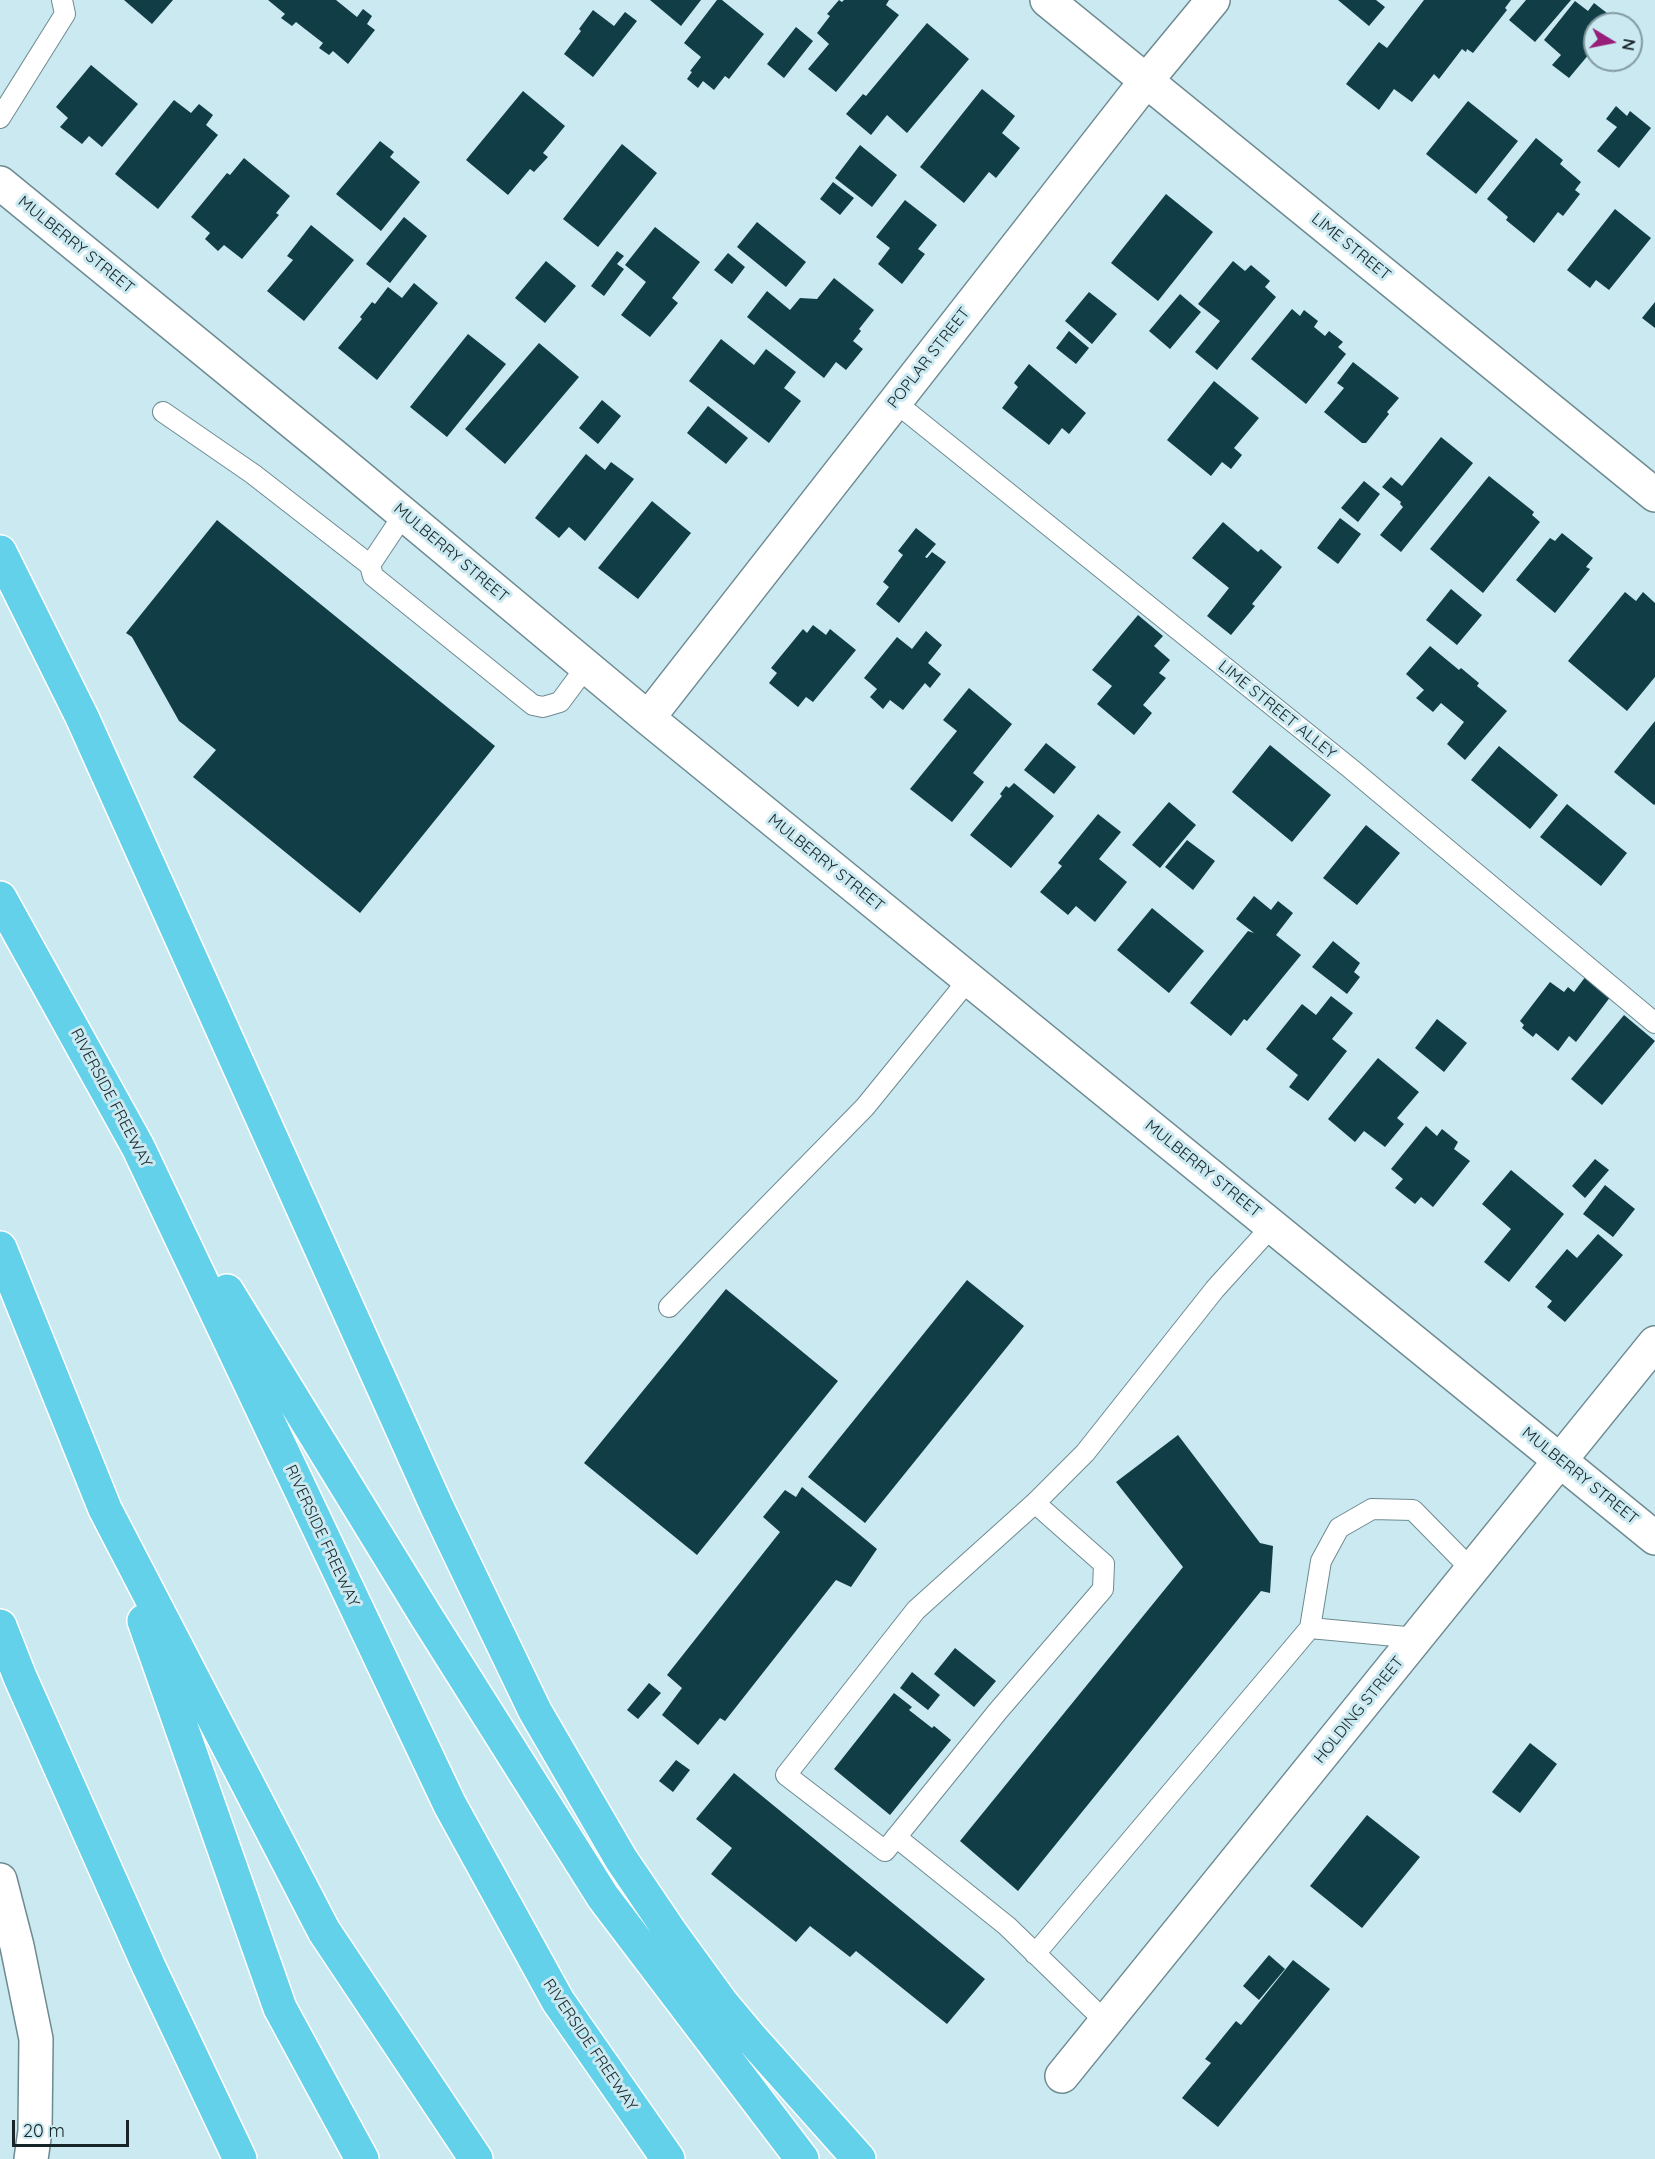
<!DOCTYPE html>
<html>
<head>
<meta charset="utf-8">
<style>
  body { margin:0 }
  #map { position:relative; width:1655px; height:2159px; overflow:hidden; background:#cae9f1; font-family:Quicksand,sans-serif }
  canvas { display:block }
  .north { position:absolute; left:1583px; top:12px; width:60px; height:60px; box-sizing:border-box; background:#cae9f1; border:2px solid #839aa0; border-radius:50%; rotate:100deg; font-size:16px; font-weight:700; line-height:24px; text-align:center; color:#182427 }
  .north::after { content:''; display:block; margin:auto; width:21px; height:27px; background:#971f7a; clip-path:polygon(50% 0,100% 100%,50% 72%,0 100%) }
  .scale { position:absolute; left:12px; top:2120px; width:117px; height:27px; box-sizing:border-box; border:3px solid #182427; border-top:0; padding-left:8px; font-size:18px; line-height:21px; white-space:nowrap; color:#182427; -webkit-text-stroke:4px #cae9f1; paint-order:stroke }
</style>
</head>
<body>
<div id="map">
<canvas width="1655" height="2159"></canvas>
<div class="north">N</div>
<div class="scale">20 m</div>
</div>
<script>
const g = document.querySelector('canvas').getContext('2d');
g.lineJoin = 'round';
function paint(path, color) { g.fillStyle = color; g.fill(path, 'evenodd'); }
const poly = rows => new Path2D(rows.map(r => 'M' + r).join(''));
function strokePath(path, color, width, dash) { g.strokeStyle = color; g.lineWidth = width; g.lineCap = dash ? 'butt' : 'round'; g.setLineDash(dash || []); g.stroke(path); }
function drawText(font, color, halo, rows, align = 'center') {
  g.font = font + ' Quicksand,sans-serif'; g.lineWidth = 6; g.setLineDash([]); g.textBaseline = 'middle'; g.strokeStyle = halo; g.fillStyle = color; for (const [text, x, y, turn = 0] of rows) {
    g.save(); g.translate(x, y); g.rotate((+turn || 0) * Math.PI / 180); g.textAlign = isNaN(turn) ? turn : align; if (halo) g.strokeText(text, 0, 0); g.fillText(text, 0, 0); g.restore();
  }
}
const building = poly([
  [124,0,173,0,152,24],
  [268,0,336,0,357,17,363,9,372,16,367,24,375,30,348,64,333,51,329,55,319,48,323,43,296,22,292,26,281,18,285,14],
  [650,0,701,0,681,26],
  [717,0,722,0,764,34,729,79,725,76,714,90,703,81,698,88,687,79,692,72,690,71,701,57,684,43],
  [839,0,842,2,844,0,889,0,886,5,899,15,836,92,808,69,829,44,817,33,830,16,827,14],
  [1338,0,1376,0,1385,7,1369,26],
  [1424,0,1511,0,1505,8,1507,10,1473,53,1467,49,1466,52,1462,49,1439,79,1434,74,1412,102,1394,89,1379,110,1346,84,1379,42,1387,48],
  [1526,0,1571,0,1535,42,1509,20],
  [1575,1,1588,11,1594,3,1607,13,1600,21,1603,24,1595,24,1595,38,1592,42,1595,47,1569,78,1552,65,1561,55,1544,40],
  [593,10,614,26,625,12,637,21,593,77,564,54,581,31,579,29],
  [927,23,969,59,907,133,887,115,871,135,846,114,863,94,866,96],
  [796,27,813,41,784,78,767,64],
  [91,65,138,104,102,147,89,136,82,144,60,127,68,118,56,107],
  [982,89,1015,116,1002,133,1020,148,996,178,989,172,964,203,920,167],
  [523,91,565,126,543,153,548,157,534,172,530,169,508,195,466,160],
  [174,100,191,113,199,104,213,115,206,125,218,135,158,209,115,174],
  [1468,101,1518,141,1476,194,1426,154],
  [1616,106,1627,116,1630,111,1651,128,1619,168,1597,151,1617,127,1606,119],
  [1536,138,1563,160,1560,164,1581,182,1575,190,1580,194,1563,216,1558,212,1534,243,1506,220,1508,217,1487,199],
  [380,141,394,152,390,157,420,182,381,231,336,194],
  [622,144,657,173,598,247,563,219],
  [860,145,897,175,872,207,835,178],
  [244,158,290,196,276,213,279,215,242,259,224,245,218,251,205,239,210,233,191,217,227,173,230,175],
  [833,182,854,198,840,215,820,199],
  [1166,194,1213,232,1158,301,1111,263],
  [905,200,937,225,918,249,925,254,902,284,878,264,890,248,876,237],
  [1615,209,1651,238,1609,290,1596,280,1590,288,1567,270],
  [404,217,427,236,390,283,366,264],
  [757,222,806,262,786,287,737,247],
  [311,225,354,260,304,321,267,291,293,260,287,256],
  [655,227,700,262,672,298,678,303,650,337,621,315,646,282,625,265],
  [617,251,624,256,617,264,624,269,604,296,591,286],
  [728,253,745,267,732,284,714,270],
  [546,261,576,286,545,323,515,298],
  [1233,261,1245,271,1251,265,1270,281,1265,287,1276,297,1217,370,1195,352,1220,321,1198,304],
  [834,278,874,310,859,329,861,331,853,341,863,349,846,370,836,362,824,378,747,317,767,291,790,310,800,298,817,299],
  [414,283,438,303,377,380,338,348,362,319,360,317,372,302,375,304,388,287,402,298],
  [1089,292,1117,314,1092,344,1065,321],
  [1180,294,1201,312,1170,349,1149,331],
  [1655,302,1655,328,1642,318],
  [1292,309,1300,316,1304,310,1318,321,1314,327,1325,336,1329,331,1343,342,1338,347,1346,354,1306,404,1251,359],
  [1069,331,1089,348,1076,364,1056,348],
  [468,334,506,364,447,437,410,407],
  [721,339,754,365,766,349,796,372,784,388,801,401,769,443,689,381],
  [539,343,579,377,505,464,465,429],
  [1353,362,1399,398,1387,412,1389,414,1366,443,1362,443,1324,412,1344,388,1337,383],
  [1029,364,1086,413,1069,434,1062,428,1049,445,1002,408,1018,387,1014,383],
  [1214,381,1259,418,1234,448,1242,455,1231,469,1222,462,1211,476,1167,440],
  [602,400,621,416,598,444,579,428],
  [708,406,748,438,726,464,687,433],
  [1441,437,1473,463,1401,552,1380,535,1403,507,1400,504,1401,502,1382,487,1391,477,1402,486],
  [586,454,605,470,611,462,634,479,585,541,569,527,559,538,535,518],
  [1489,476,1534,512,1532,515,1540,522,1483,593,1430,549],
  [1364,481,1380,494,1358,522,1341,508],
  [652,501,691,533,638,599,598,568],
  [1340,518,1361,534,1338,564,1317,548],
  [217,520,495,746,360,913,193,777,216,750,179,721,132,637,126,633],
  [1223,522,1258,552,1261,549,1282,567,1252,604,1255,606,1231,635,1207,616,1229,588,1192,558],
  [916,528,936,544,925,557,927,558,932,552,946,562,899,623,876,604,889,587,883,582,903,555,898,551],
  [1562,533,1593,558,1586,567,1590,569,1555,613,1516,580,1550,538,1555,541],
  [1451,589,1482,615,1457,645,1426,620],
  [1625,592,1636,601,1643,592,1655,603,1655,677,1627,711,1568,661],
  [1138,615,1163,636,1154,646,1170,660,1159,673,1166,678,1143,705,1152,713,1134,735,1097,704,1112,686,1092,670],
  [813,625,826,635,830,629,856,650,813,702,806,697,798,707,769,683,777,673,771,668,803,629,807,633],
  [926,631,942,645,928,663,941,674,930,688,925,683,903,710,890,700,883,709,870,697,877,689,864,678,897,637,912,649],
  [1430,646,1459,670,1461,668,1479,683,1477,686,1507,711,1465,760,1447,744,1464,722,1441,703,1433,712,1416,698,1424,690,1406,674],
  [969,688,1012,724,973,773,984,782,952,822,910,789,957,731,943,720],
  [1655,721,1655,804,1654,805,1614,772],
  [1046,743,1076,767,1054,794,1024,770],
  [1270,745,1331,795,1292,842,1232,792],
  [1499,746,1558,795,1530,829,1471,780],
  [1014,783,1054,816,1011,868,970,835,1002,796,1000,794,1006,786,1009,788],
  [1169,802,1196,825,1160,868,1132,845],
  [1567,804,1627,853,1601,886,1540,837],
  [1098,814,1121,832,1099,859,1127,882,1095,922,1076,906,1068,915,1040,892,1062,866,1058,863],
  [1366,825,1400,853,1357,905,1323,878],
  [1187,840,1215,861,1193,890,1165,867],
  [1254,896,1271,910,1278,901,1293,913,1276,935,1301,955,1247,1021,1244,1019,1231,1036,1190,1003,1248,931,1254,933,1236,919],
  [1152,908,1204,951,1169,993,1117,950],
  [1333,941,1360,963,1354,972,1360,977,1347,994,1312,967],
  [1586,976,1611,996,1576,1042,1569,1036,1558,1051,1536,1033,1533,1037,1522,1028,1524,1025,1520,1021,1550,982,1564,992,1568,987,1574,992],
  [1331,996,1353,1013,1332,1039,1347,1051,1308,1101,1289,1087,1298,1075,1266,1049,1302,1004,1316,1015],
  [1624,1015,1655,1041,1602,1105,1571,1079],
  [1437,1019,1467,1043,1444,1072,1415,1048],
  [1378,1058,1419,1092,1397,1118,1404,1124,1385,1147,1364,1131,1355,1142,1328,1119],
  [1426,1126,1437,1136,1442,1129,1458,1142,1454,1149,1470,1161,1433,1207,1421,1197,1415,1204,1395,1188,1403,1179,1391,1169],
  [1595,1159,1609,1170,1585,1198,1572,1186],
  [1511,1170,1564,1214,1509,1282,1484,1262,1511,1229,1482,1204],
  [1605,1185,1635,1209,1613,1237,1583,1214],
  [1598,1234,1623,1255,1565,1322,1547,1307,1552,1301,1535,1287,1567,1249,1577,1258],
  [967,1280,1024,1326,865,1523,808,1477],
  [726,1289,838,1381,697,1555,584,1463],
  [1178,1435,1260,1543,1273,1546,1270,1593,1261,1591,1018,1891,960,1841,1183,1567,1116,1482],
  [802,1487,877,1549,851,1587,836,1580,725,1721,720,1718,698,1745,662,1715,682,1688,667,1675,780,1532,763,1517,785,1490,796,1497],
  [955,1648,996,1681,974,1707,934,1674],
  [912,1672,940,1695,928,1710,900,1688],
  [649,1683,661,1693,638,1719,627,1710],
  [894,1693,912,1707,909,1710,932,1728,934,1726,951,1740,890,1815,834,1769],
  [1530,1743,1557,1764,1520,1813,1492,1792],
  [676,1760,690,1770,673,1792,659,1781],
  [734,1773,985,1979,947,2024,856,1951,850,1957,810,1926,796,1942,711,1874,732,1848,696,1819],
  [1367,1815,1420,1857,1362,1928,1310,1886],
  [1269,1955,1285,1969,1259,2000,1243,1986],
  [1293,1960,1330,1989,1218,2127,1182,2098,1211,2063,1205,2059,1236,2021,1241,2025]
]);
const service = poly([
  [0,118,65,14,62,0],
  [895,402,1350,768,1655,1023],
  [163,412,253,474,370,565],
  [404,514,370,565,373,576,533,705,543,707,560,702,586,667],
  [669,1307,865,1107,969,979],
  [1035,1503,1104,1564,1103,1589,998,1711,885,1851,786,1775,916,1610,1035,1503,1085,1453,1215,1289,1272,1226],
  [1310,1628,1321,1561,1339,1528,1372,1509,1413,1510,1472,1570],
  [896,1837,1007,1926,1106,2022],
  [1035,1954,1310,1628,1417,1638]
]);
const minor = poly([
  [1047,0,1655,495],
  [0,183,334,456,648,718,1655,1538],
  [648,718,1146,81,1213,0],
  [1062,2076,1655,1343]
]);
const tertiary = poly([
  [0,1880,17,1946,36,2039,35,2131,31,2159]
]);
const motorway = poly([
  [0,552,82,717,437,1507,535,1711,621,1859,671,1933,721,2002,752,2039,859,2159],
  [0,898,138,1147,450,1805,558,2001,668,2159],
  [0,1248,105,1509,324,1931,476,2159],
  [227,1291,426,1616,603,1897,802,2159],
  [144,1621,280,2008,362,2159],
  [0,1626,20,1677,149,1967,240,2159]
]);
const streetNames = [
  ["MULBERRY STREET",76,245,39],
  ["LIME STREET",1351,247,39],
  ["POPLAR STREET",929,358,-52],
  ["MULBERRY STREET",451,553,40],
  ["LIME STREET ALLEY",1277,710,39],
  ["MULBERRY STREET",826,863,39],
  ["RIVERSIDE FREEWAY",111,1098,62],
  ["MULBERRY STREET",1203,1169,39],
  ["MULBERRY STREET",1580,1476,39],
  ["RIVERSIDE FREEWAY",322,1536,65],
  ["HOLDING STREET",1359,1710,-51],
  ["RIVERSIDE FREEWAY",590,2045,56]
];
paint(building, '#113d46');
strokePath(service, '#6e8a91', 22);
strokePath(minor, '#6e8a91', 36);
strokePath(tertiary, '#6e8a91', 36);
strokePath(motorway, '#fff', 36);
strokePath(service, '#fff', 20);
strokePath(minor, '#fff', 33);
strokePath(tertiary, '#fff', 33);
strokePath(motorway, '#63d1e9', 33);
drawText('16px', '#182427', '#cae9f1', streetNames);
</script>
</body>
</html>
